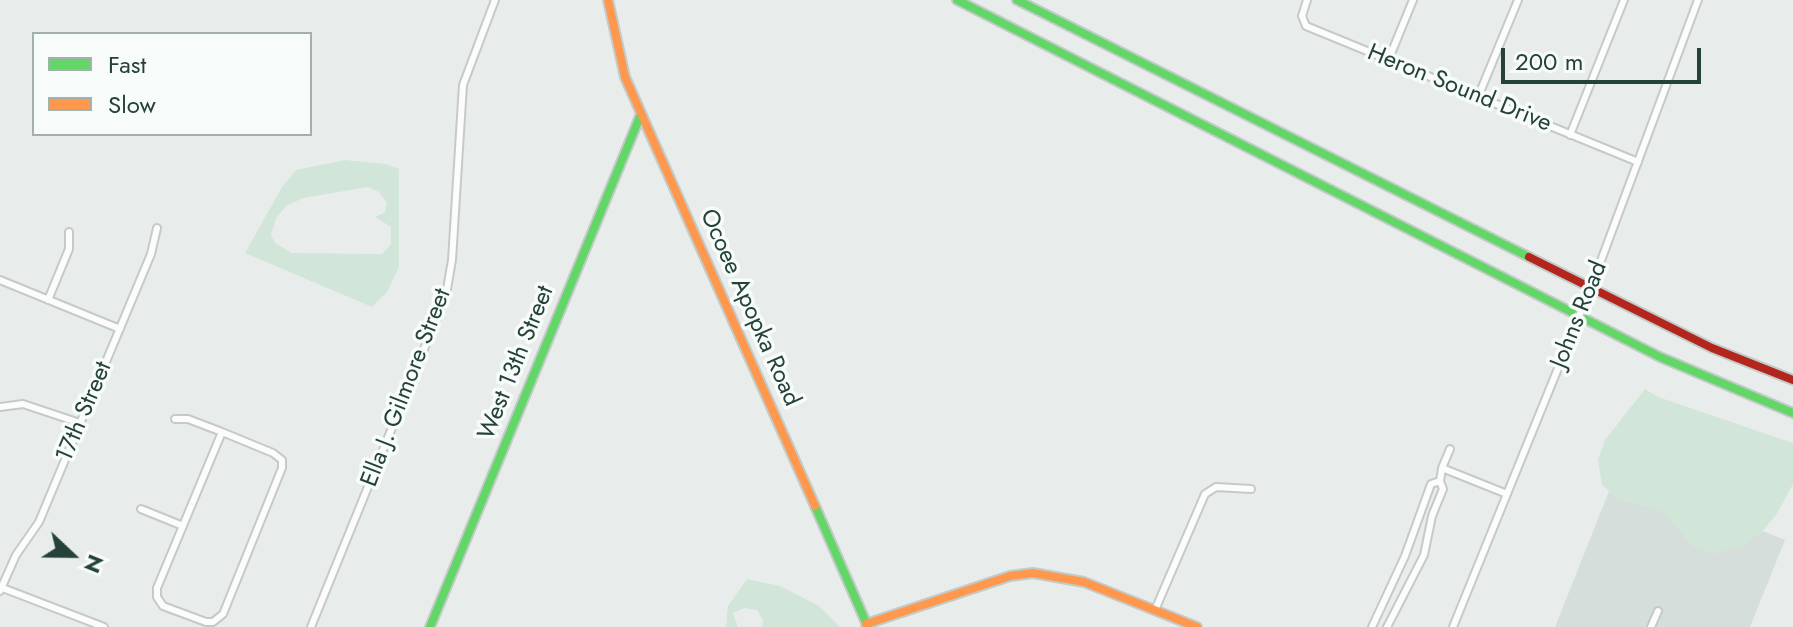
<!DOCTYPE html>
<html>
<head>
<meta charset="utf-8">
<style>
  body { margin:0 }
  #map { position:relative; width:1793px; height:627px; overflow:hidden; background:#e8edeb; font-family:Jost,sans-serif }
  canvas { display:block }
  .legend { position:absolute; left:32px; top:32px; width:280px; height:104px; box-sizing:border-box; background:#f7fbf9; border:2px solid #a3b1ad; margin:0; padding:10px 14px; list-style:none; font-size:24px; color:#24423a }
  .legend li { display:flex; align-items:center; gap:16px; height:40px }
  .legend b { width:40px; border:2px solid #a3b1ad }
  .north { position:absolute; left:32px; top:515px; width:80px; height:80px; -webkit-text-stroke:6px #f7fbf9; paint-order:stroke; rotate:112deg; font-size:22px; font-weight:700; line-height:32px; text-align:center; color:#24423a }
  .north::after { content:''; display:block; margin:auto; width:28px; height:36px; background:#24423a; clip-path:polygon(50% 0,100% 100%,50% 72%,0 100%) }
  .scale { position:absolute; left:1501px; top:48px; width:200px; height:36px; box-sizing:border-box; border:4px solid #24423a; border-top:0; padding-left:10px; font-size:24px; line-height:28px; white-space:nowrap; color:#24423a; -webkit-text-stroke:6px #f7fbf9; paint-order:stroke }
</style>
</head>
<body>
<div id="map">
<canvas width="1793" height="627"></canvas>
<ul class="legend">
<li><b style="height:10px;background:#63d668"></b>Fast</li>
<li><b style="height:10px;background:#ff974d"></b>Slow</li>
</ul>
<div class="north">N</div>
<div class="scale">200 m</div>
</div>
<script>
const g = document.querySelector('canvas').getContext('2d');
g.lineJoin = 'round';
function paint(path, color) { g.fillStyle = color; g.fill(path, 'evenodd'); }
const poly = rows => new Path2D(rows.map(r => 'M' + r).join(''));
function strokePath(path, color, width, dash) { g.strokeStyle = color; g.lineWidth = width; g.lineCap = dash ? 'butt' : 'round'; g.setLineDash(dash || []); g.stroke(path); }
function drawText(font, color, halo, rows, align = 'center') {
  g.font = font + ' Jost,sans-serif'; g.lineWidth = 7; g.setLineDash([]); g.textBaseline = 'middle'; g.strokeStyle = halo; g.fillStyle = color; for (const [text, x, y, turn = 0] of rows) {
    g.save(); g.translate(x, y); g.rotate((+turn || 0) * Math.PI / 180); g.textAlign = isNaN(turn) ? turn : align; if (halo) g.strokeText(text, 0, 0); g.fillText(text, 0, 0); g.restore();
  }
}
const built = poly([
  [1617,471,1785,540,1750,627,1555,627]
]);
const green = poly([
  [345,160,386,164,399,169,399,267,387,292,372,307,245,253,282,187,296,170],
  [368,187,379,192,387,203,385,212,375,217,391,227,391,244,382,254,292,253,275,243,271,235,276,218,286,206,303,198],
  [1645,389,1658,397,1793,443,1793,484,1776,515,1761,533,1740,547,1712,554,1693,546,1663,512,1618,499,1602,485,1598,460,1605,440],
  [747,579,780,586,819,606,840,627,762,627,763,620,757,610,744,608,733,613,738,627,726,627,728,606]
]);
const street = poly([
  [1307,0,1302,16,1306,26,1638,162],
  [1388,61,1413,0],
  [1478,97,1518,0],
  [1570,135,1624,0],
  [1596,274,1698,0],
  [0,280,120,329],
  [48,300,69,249,69,232],
  [0,407,23,404,80,423],
  [175,419,188,419,222,432],
  [222,432,273,453,282,460,282,468,223,614,213,622,206,622,163,606,157,597,157,588,222,432],
  [1442,468,1507,494],
  [141,509,183,526],
  [0,587,104,627],
  [0,591,16,555,39,522,151,254,157,228],
  [1155,610,1205,494,1216,487,1251,489],
  [311,627,446,295,452,260,463,85,495,0],
  [1372,627,1405,556,1431,484,1440,481],
  [1387,627,1424,555,1432,516,1443,489,1440,481,1442,468,1450,449],
  [1453,627,1574,329],
  [1651,627,1658,611]
]);
const fast = poly([
  [957,0,1660,357,1793,413],
  [1017,0,1529,257],
  [815,506,868,627],
  [430,627,641,114]
]);
const slow = poly([
  [608,0,625,77,815,506],
  [866,624,1010,576,1033,573,1084,582,1197,627]
]);
const jam = poly([
  [1529,257,1712,348,1793,380]
]);
const streetBridge = poly([
  [1574,329,1596,274]
]);
const streetNames = [
  ["Heron Sound Drive",1459,89,22],
  ["Ocoee Apopka Road",749,308,66],
  ["Johns Road",1580,315,-68],
  ["West 13th Street",517,363,-68],
  ["Ella J. Gilmore Street",407,388,-69],
  ["17th Street",85,412,-67]
];
paint(built, '#d6dedb');
paint(green, '#d1e6d8');
strokePath(street, '#c5cac8', 10);
strokePath(fast, '#c3cbc8', 12);
strokePath(slow, '#c3cbc8', 12);
strokePath(jam, '#c3cbc8', 12);
strokePath(street, '#fcfcfc', 6);
strokePath(fast, '#63d668', 8);
strokePath(slow, '#ff974d', 8);
strokePath(jam, '#b3261e', 8);
strokePath(streetBridge, '#c5cac8', 10, []);
strokePath(streetBridge, '#fcfcfc', 6);
drawText('24px', '#24423a', '#f7fbf9', streetNames);
</script>
</body>
</html>
